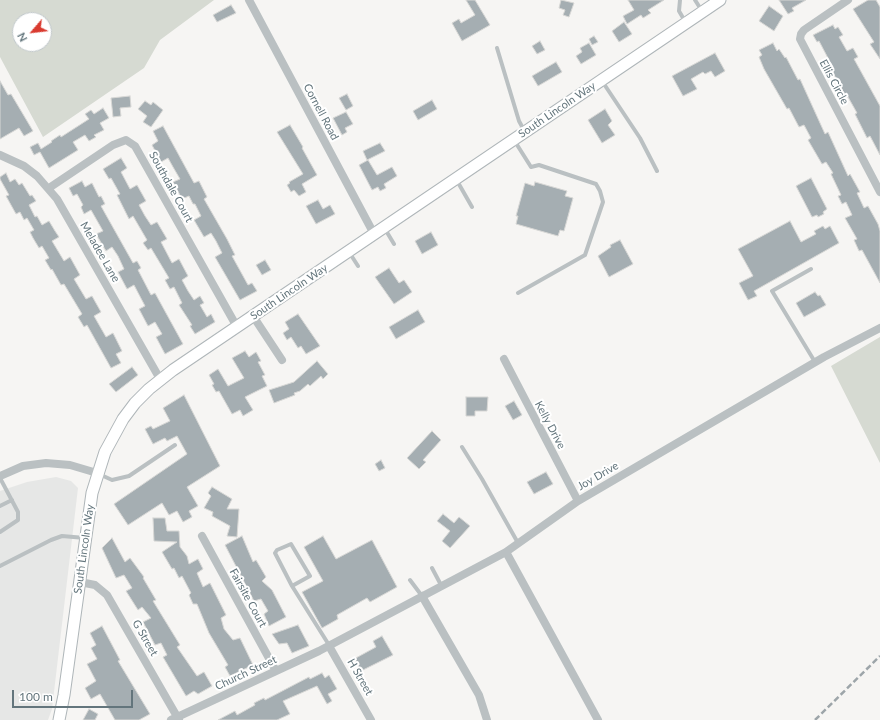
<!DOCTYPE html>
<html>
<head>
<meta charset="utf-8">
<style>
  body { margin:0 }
  #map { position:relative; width:880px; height:720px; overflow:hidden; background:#f6f5f3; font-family:Lato,sans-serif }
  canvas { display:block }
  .north { position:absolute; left:12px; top:12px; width:40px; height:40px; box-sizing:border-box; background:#fff; border:1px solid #c1c8cb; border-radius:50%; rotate:242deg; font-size:11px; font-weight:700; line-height:16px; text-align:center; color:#63757c }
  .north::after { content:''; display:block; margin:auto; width:14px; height:18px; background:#d93b30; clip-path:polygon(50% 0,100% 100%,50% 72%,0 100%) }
  .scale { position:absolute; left:12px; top:690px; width:121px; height:18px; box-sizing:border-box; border:2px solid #63757c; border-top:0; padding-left:5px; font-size:12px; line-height:14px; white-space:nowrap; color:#63757c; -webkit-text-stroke:3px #fff; paint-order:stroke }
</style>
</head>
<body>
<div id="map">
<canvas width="880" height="720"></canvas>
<div class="north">N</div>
<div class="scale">100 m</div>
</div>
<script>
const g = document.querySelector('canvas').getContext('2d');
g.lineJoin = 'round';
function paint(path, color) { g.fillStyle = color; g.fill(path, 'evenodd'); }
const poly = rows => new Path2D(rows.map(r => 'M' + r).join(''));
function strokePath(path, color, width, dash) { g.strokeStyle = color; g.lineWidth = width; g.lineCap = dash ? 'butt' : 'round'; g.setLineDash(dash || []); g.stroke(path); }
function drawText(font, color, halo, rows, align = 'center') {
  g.font = font + ' Lato,sans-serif'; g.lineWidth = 4; g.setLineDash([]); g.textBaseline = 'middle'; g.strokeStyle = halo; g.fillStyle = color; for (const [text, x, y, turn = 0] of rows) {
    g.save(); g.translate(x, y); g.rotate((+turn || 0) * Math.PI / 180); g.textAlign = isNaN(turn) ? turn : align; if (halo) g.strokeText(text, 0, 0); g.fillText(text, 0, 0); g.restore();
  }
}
const built = poly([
  [56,477,71,481,78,488,52,709,48,720,0,720,0,491,27,482]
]);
const green = poly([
  [0,0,214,0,160,40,144,68,43,137,0,57],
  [20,20,44,20,44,44,20,44],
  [880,337,880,463,831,366]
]);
const building = poly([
  [466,0,475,0,490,25,462,41,452,23,459,19,461,23,475,15,466,0],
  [561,0,574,3,569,17,563,15,565,10,559,8,561,0],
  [628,0,664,0,648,10,651,13,643,18,641,15,627,24,623,16,634,10,628,0],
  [779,0,806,0,792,8,794,11,788,14,779,0],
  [868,0,876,0,880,7,880,59,870,44,874,42,853,9,868,0],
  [231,5,236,13,217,22,213,15,231,5],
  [769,6,783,16,774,31,759,21,769,6],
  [624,22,632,34,619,42,612,31,624,22],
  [833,25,835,29,838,27,843,35,839,37,847,51,853,48,858,57,854,59,880,106,880,155,870,136,867,138,855,114,857,113,848,97,846,98,827,61,829,60,819,41,817,42,813,35,833,25],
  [594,36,598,42,592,45,589,39,594,36],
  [540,41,545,50,537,54,532,46,540,41],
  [589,43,596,55,581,64,576,56,582,52,580,48,589,43],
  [773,43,777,51,779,49,785,58,786,57,798,80,800,79,825,134,828,132,848,176,850,174,860,192,857,193,864,208,868,206,878,224,880,231,880,283,862,250,859,251,854,240,857,239,845,218,852,215,846,202,842,204,838,196,841,195,831,174,833,173,826,162,822,164,808,140,811,138,804,125,799,127,789,108,787,109,764,69,759,57,762,55,759,50,773,43],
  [715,53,725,71,715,77,711,71,705,74,703,72,691,79,697,89,683,96,672,76,715,53],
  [556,62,562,72,538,86,532,76,556,62],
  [0,81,8,95,11,94,33,131,24,136,19,128,0,139,0,81],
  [347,94,353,106,346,110,339,98,347,94],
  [130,96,131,107,120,108,121,116,113,117,111,98,130,96],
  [432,100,437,109,418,120,413,111,432,100],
  [145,101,151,105,153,102,163,110,151,127,143,122,147,116,138,109,145,101],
  [103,108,109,118,100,123,104,130,94,135,96,137,89,141,85,135,73,142,78,150,49,168,40,152,34,155,30,147,38,143,41,149,52,142,51,141,60,135,61,137,89,119,85,114,91,110,94,114,103,108],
  [605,109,612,121,608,125,615,135,602,143,588,120,605,109],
  [346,112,353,124,345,128,347,132,342,135,333,118,346,112],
  [290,125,303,147,302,148,317,175,302,184,306,192,299,196,294,190,291,192,287,185,290,183,289,182,303,174,277,132,290,125],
  [163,126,194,183,199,181,207,197,204,199,227,239,235,255,232,256,248,285,252,283,257,291,240,300,215,257,222,253,216,241,211,233,204,237,194,220,201,216,195,204,193,204,189,196,182,199,173,182,180,179,173,167,168,158,161,162,152,145,158,141,153,131,163,126],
  [380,143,385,151,367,160,363,151,380,143],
  [121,158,127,168,121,172,130,189,137,185,146,201,139,205,145,216,151,225,157,222,167,239,161,242,172,263,179,259,188,276,182,280,188,291,194,300,200,296,204,303,200,305,207,317,211,314,215,322,195,334,190,326,192,325,179,305,182,303,174,287,170,289,165,280,169,278,151,248,148,250,143,243,147,240,133,216,129,219,117,195,120,194,111,178,109,179,103,169,121,158],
  [368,160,377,175,392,167,397,176,384,184,386,188,380,191,378,187,372,190,359,165,368,160],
  [6,173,10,182,15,179,19,185,22,183,30,196,32,195,36,201,29,205,35,217,37,216,42,225,49,221,55,231,59,237,52,241,64,261,70,257,80,275,74,279,86,299,92,296,101,312,94,316,106,337,113,333,122,351,116,354,121,363,111,368,87,325,84,327,78,317,82,314,64,284,61,285,52,269,51,270,45,260,49,258,42,246,39,248,33,238,30,232,34,230,27,218,24,220,20,212,16,214,6,196,9,195,0,179,0,177,6,173],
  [811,178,827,209,823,212,824,214,818,217,817,215,812,217,796,186,811,178],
  [82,181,85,187,92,183,99,197,101,196,105,204,101,206,106,215,133,263,137,261,141,268,138,270,151,295,155,293,183,344,165,354,156,337,162,334,155,322,148,326,139,309,145,306,134,285,127,289,118,272,124,269,118,256,112,247,106,251,96,234,103,231,91,210,84,214,81,207,83,205,77,194,73,196,69,188,82,181],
  [535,182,567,191,565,196,573,198,564,231,560,230,558,236,516,224,518,216,516,216,525,183,534,186,535,182],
  [318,200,323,209,330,205,335,214,316,224,306,206,318,200],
  [790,221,801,242,816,234,814,231,823,226,825,229,830,226,839,243,754,291,757,296,748,300,739,283,753,276,738,249,790,221],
  [431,232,438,245,422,254,415,241,431,232],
  [620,240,633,264,609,277,598,256,611,247,610,245,620,240],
  [265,260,271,270,262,275,256,265,265,260],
  [389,268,399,283,404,280,412,292,394,304,375,277,389,268],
  [815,292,818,296,820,295,826,305,804,317,796,303,815,292],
  [418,310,425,322,396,339,389,327,418,310],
  [298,314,320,346,306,354,301,346,298,348,291,337,287,340,283,333,289,329,285,322,298,314],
  [245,351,249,357,256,352,261,361,258,362,265,375,262,376,267,386,245,397,253,410,243,416,240,410,232,414,219,391,216,392,212,385,214,384,209,375,218,369,228,386,244,378,232,358,245,351],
  [317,361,328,374,323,379,321,376,310,386,308,384,300,391,294,393,295,395,274,403,269,390,294,382,317,361],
  [132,367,138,375,116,392,109,384,132,367],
  [184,395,220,466,187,487,198,506,189,511,192,517,183,522,177,511,169,515,162,503,128,525,114,504,187,454,177,436,167,441,165,438,153,444,145,429,151,426,153,429,170,421,163,408,184,395],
  [466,397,488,397,487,411,475,411,475,416,466,416,466,397],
  [514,401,522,415,513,420,505,406,514,401],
  [432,431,441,440,423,460,426,462,419,469,407,458,432,431],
  [381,460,385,468,379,471,375,464,381,460],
  [546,472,553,484,534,494,527,482,546,472],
  [212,487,232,499,227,509,239,509,237,537,227,536,230,526,212,516,213,512,204,508,211,496,208,493,212,487],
  [443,514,454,523,459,517,470,526,450,548,442,541,450,531,437,521,443,514],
  [153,518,165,518,167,531,179,531,180,547,187,556,189,564,198,559,203,569,197,573,203,587,210,583,226,615,221,618,224,629,233,640,240,638,253,665,230,676,225,667,228,665,209,633,197,604,193,604,189,595,191,593,182,576,179,578,174,568,172,569,162,552,177,542,154,541,153,518],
  [242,536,253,562,256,560,266,577,262,581,272,590,286,617,269,626,264,614,268,611,261,599,254,601,225,545,242,536],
  [323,536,336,559,372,540,397,587,370,602,367,598,337,615,338,619,322,628,302,592,323,581,304,547,323,536],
  [112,538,125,562,130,558,144,577,143,578,156,600,153,601,180,645,177,647,197,676,204,672,212,686,198,694,194,691,186,696,163,657,167,655,161,643,155,645,143,622,151,618,142,607,138,610,126,591,132,588,124,575,116,578,102,548,112,538],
  [298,625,309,646,292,653,287,643,279,644,272,634,298,625],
  [102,626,120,660,118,661,150,714,139,720,115,720,100,694,91,699,85,688,96,681,87,664,97,659,91,648,96,645,90,633,102,626],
  [382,636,393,655,361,671,354,659,376,647,373,641,382,636],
  [322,673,325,678,329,675,337,689,328,694,332,701,327,704,317,686,283,701,290,714,277,720,218,720,235,711,237,715,255,705,254,703,264,698,265,700,309,677,310,679,322,673],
  [89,709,98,714,95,720,83,720,89,709]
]);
const lane = poly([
  [680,0,679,11,686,23],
  [695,0,702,11],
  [497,48,519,121,525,132],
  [602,81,640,138,657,171],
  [514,140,531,167,539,165,596,184,600,191,603,202,585,255,518,293],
  [456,179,472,207],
  [385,229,394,244],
  [349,252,358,266],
  [811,269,772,291,815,362],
  [462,447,482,479,518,543],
  [99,474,112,480,129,476,175,445],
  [0,478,18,512,18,520,0,532],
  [0,506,12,500],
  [0,566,51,540,62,536,85,538],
  [432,568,441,585],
  [410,580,422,596],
  [292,586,310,576,291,544,277,550,275,553,292,586,329,645]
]);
const street = poly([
  [249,0,374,234],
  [848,0,804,30,801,34,800,39,880,192],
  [0,155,24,166,37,176,57,199,160,379],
  [49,188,113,145,126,140,135,146,237,327],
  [253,316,282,360],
  [504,359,578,501],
  [0,476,23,466,46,463,70,465,97,473],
  [202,536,276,671],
  [506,552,598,720],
  [80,582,95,585,107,595,179,720],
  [422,596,479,695,487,720],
  [329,646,371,720],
  [171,720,319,651,506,552,578,501,824,357,880,328]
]);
const secondary = poly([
  [59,720,64,695,92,493,105,452,123,419,135,403,149,389,173,370,720,0]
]);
const rail = poly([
  [815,720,880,656]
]);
const streetNames = [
  ["Ellis Circle",834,82,62],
  ["South Lincoln Way",557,110,-34],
  ["Cornell Road",321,112,62],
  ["Southdale Court",171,187,61],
  ["Meladee Lane",100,252,60],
  ["South Lincoln Way",289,292,-34],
  ["Kelly Drive",550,425,62],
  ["Joy Drive",598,476,-30],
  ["South Lincoln Way",84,549,-82],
  ["Fairsite Court",248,598,61],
  ["G Street",145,638,60],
  ["Church Street",246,673,-25],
  ["H Street",360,677,60]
];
paint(built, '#e6e7e6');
paint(green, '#d6dad2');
paint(building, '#a5aeb2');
strokePath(building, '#d7d7d5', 1);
strokePath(secondary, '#afb6b9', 13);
strokePath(lane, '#bac0c2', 4);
strokePath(street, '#bac0c2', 8);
strokePath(secondary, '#fff', 11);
strokePath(rail, '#9da5a9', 2.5, [6, 3]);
drawText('11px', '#63757c', '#fff', streetNames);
</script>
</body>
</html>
